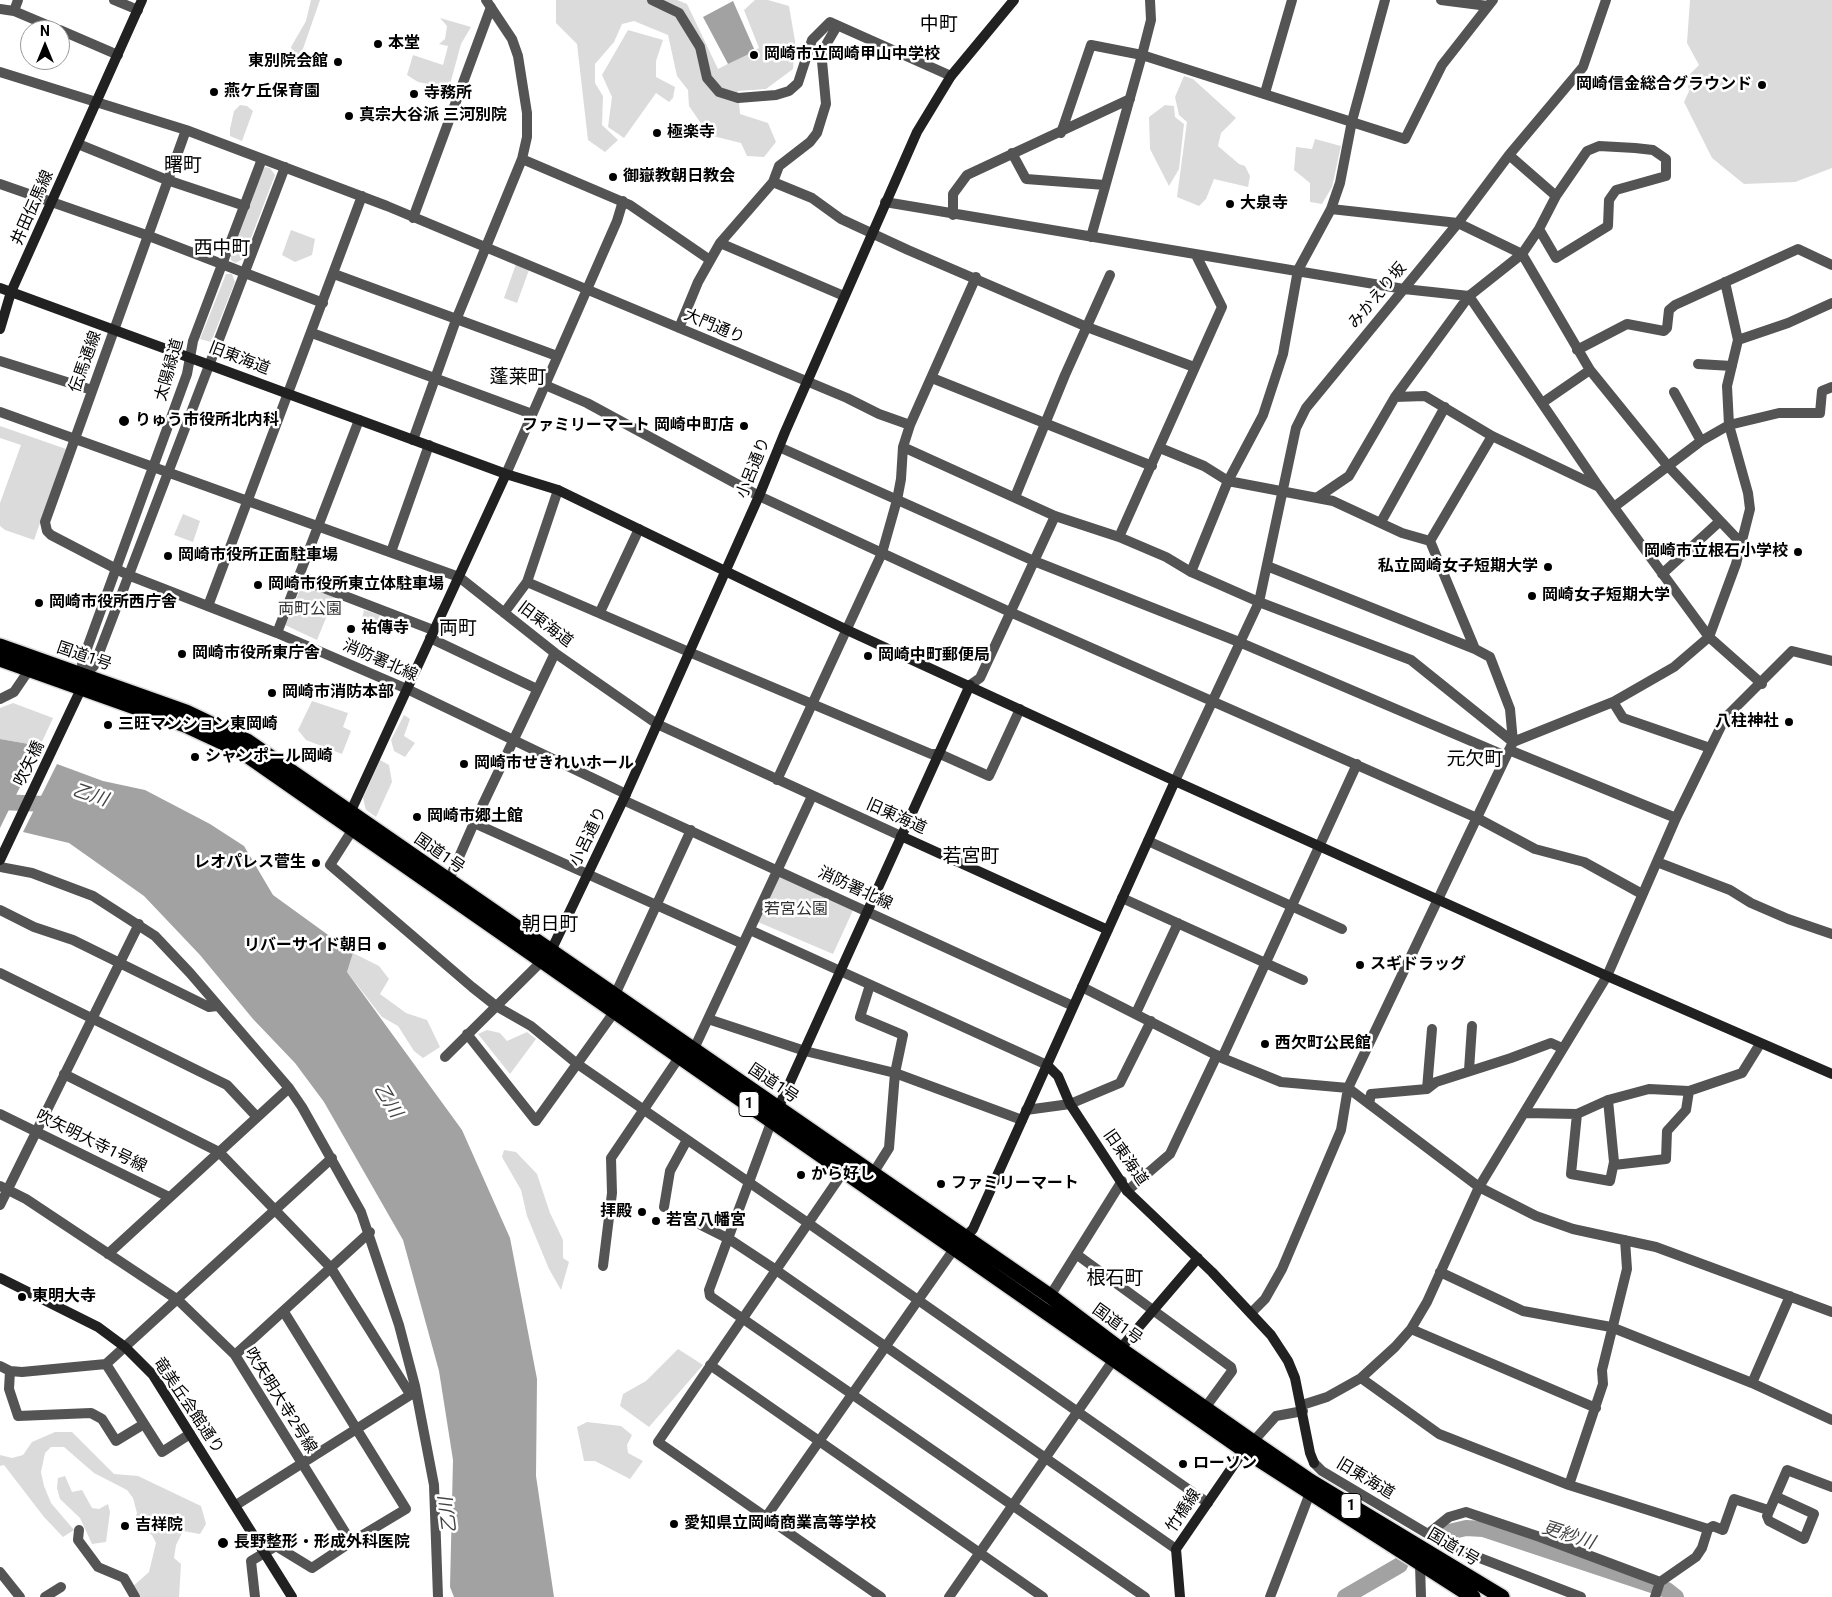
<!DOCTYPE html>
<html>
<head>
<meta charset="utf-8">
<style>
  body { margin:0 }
  #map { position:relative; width:1832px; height:1597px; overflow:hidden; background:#fff; font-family:Roboto,sans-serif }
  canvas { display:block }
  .north { position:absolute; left:20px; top:20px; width:50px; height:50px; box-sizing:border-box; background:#fff; border:1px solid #999; border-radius:50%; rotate:0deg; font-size:14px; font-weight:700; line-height:20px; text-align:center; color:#000 }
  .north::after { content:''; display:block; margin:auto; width:18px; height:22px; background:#000; clip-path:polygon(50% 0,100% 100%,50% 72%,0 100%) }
</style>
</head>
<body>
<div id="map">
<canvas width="1832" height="1597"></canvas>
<div class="north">N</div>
</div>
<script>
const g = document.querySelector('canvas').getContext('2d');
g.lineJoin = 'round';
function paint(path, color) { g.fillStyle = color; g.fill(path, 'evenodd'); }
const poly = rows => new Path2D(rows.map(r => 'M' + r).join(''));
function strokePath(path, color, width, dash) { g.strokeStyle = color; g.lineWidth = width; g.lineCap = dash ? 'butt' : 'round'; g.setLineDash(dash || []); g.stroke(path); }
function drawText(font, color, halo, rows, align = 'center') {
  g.font = font + ' Roboto,"Noto Sans JP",sans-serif'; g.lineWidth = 5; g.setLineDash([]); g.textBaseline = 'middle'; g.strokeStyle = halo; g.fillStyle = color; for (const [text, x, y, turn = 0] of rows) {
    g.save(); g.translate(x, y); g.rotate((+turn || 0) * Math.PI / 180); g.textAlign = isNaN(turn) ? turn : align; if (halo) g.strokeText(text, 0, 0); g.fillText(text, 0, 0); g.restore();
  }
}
const green = poly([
  [311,0,320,0,297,66,291,47,306,21],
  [556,0,677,0,687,4,718,69,759,48,744,10,755,0,768,0,789,6,795,41,793,69,766,89,738,91,740,114,768,123,776,142,764,157,747,156,741,143,709,135,689,106,688,90,677,76,668,35,634,21,622,24,614,42,595,64,595,83,603,96,602,125,618,140,605,152,588,140,577,44,556,23],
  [1690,0,1832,0,1832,168,1795,182,1744,184,1712,158,1684,102,1690,89,1688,88,1690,74,1699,65,1687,43],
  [440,18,471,27,461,44,449,88,418,82,407,75,413,55,443,65,448,46,439,44,445,39,447,26],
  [628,30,663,40,656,61,656,77,675,87,673,98,669,102,656,93,624,138,608,127,612,97,602,75],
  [1184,76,1193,79,1236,118,1221,133,1218,146,1239,164,1245,166,1250,176,1248,187,1214,179,1206,199,1199,206,1177,197,1187,122,1179,115,1175,97],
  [240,105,247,106,253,111,242,141,230,136,230,129,234,111],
  [1165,105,1174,106,1175,117,1184,124,1179,169,1169,186,1150,149,1149,117],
  [1315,139,1341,146,1332,187,1322,204,1310,202,1310,183,1294,170,1296,147,1312,149],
  [265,167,270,168,275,175,243,259,235,263,231,260,231,254,261,171],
  [291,230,315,239,312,255,295,262,282,255],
  [516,264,529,270,517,303,504,298],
  [226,274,232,274,235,282,211,342,200,339],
  [0,426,66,449,34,540,5,530,0,526,0,503,21,445,0,438],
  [183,514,200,521,193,542,174,535],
  [303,583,335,596,317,640,285,625],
  [364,610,380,615,373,637,363,633,360,628],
  [312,701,348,713,343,727,351,731,342,754,306,740,298,730],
  [13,703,53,718,40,746,0,739,0,708],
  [404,715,410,719,404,736,415,743,405,757,394,751,391,740],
  [380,760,389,765,392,782,376,817,366,810,363,798],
  [778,874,855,906,833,954,758,922],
  [353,953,379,966,389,979,380,994,406,1013,427,1020,440,1047,423,1058,414,1051,398,1026,382,1017,347,972],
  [487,1030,500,1033,507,1041,527,1032,536,1039,510,1074,478,1034],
  [504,1150,516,1152,537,1174,550,1213,563,1240,563,1258,569,1262,561,1290,549,1269,527,1216,521,1190,502,1157],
  [678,1349,703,1365,649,1427,620,1406,623,1394,646,1381],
  [587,1422,621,1426,632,1435,627,1445,628,1453,643,1461,630,1479,595,1461,584,1461,577,1427],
  [55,1432,72,1432,114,1474,138,1476,201,1506,206,1524,200,1534,183,1531,176,1545,174,1558,181,1564,179,1597,135,1597,130,1589,149,1572,156,1543,152,1535,135,1527,134,1521,137,1513,133,1498,127,1490,94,1473,64,1447,51,1447,45,1453,41,1472,44,1486,51,1503,74,1530,63,1537,44,1517,4,1465,0,1466,0,1455,12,1458,23,1455,32,1442],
  [65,1476,72,1492,82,1490,92,1508,99,1509,108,1504,110,1512,106,1542,92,1544,80,1518,60,1499,57,1488,58,1478]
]);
const water = poly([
  [733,1,755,51,728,64,703,17],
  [0,739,40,746,0,828],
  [57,764,103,781,145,790,210,824,244,846,273,895,353,953,347,972,462,1130,510,1238,537,1379,536,1476,554,1597,454,1597,450,1587,453,1460,439,1371,403,1240,324,1102,295,1063,253,1019,200,955,144,896,69,843,23,832]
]);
const river = poly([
  [0,802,45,804,59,807],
  [1445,1533,1466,1528,1483,1529,1667,1590,1676,1597],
  [1345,1597,1400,1565]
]);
const street = poly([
  [114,0,138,10],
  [652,0,679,13,700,47,707,78,719,92,738,98,776,95,789,91,798,83,812,40,830,22,951,76],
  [1441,0,1488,6],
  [0,9,14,11,59,30],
  [14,11,18,0],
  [60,30,118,55],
  [0,72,186,130,387,206,847,398,879,414,910,425,903,447,901,479,897,500,882,553,777,780],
  [1265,93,1292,0],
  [186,130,45,522,47,531,51,535,128,575,277,633,407,689,626,794],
  [1061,133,1091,45,1142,55,1405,139,1442,65,1493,0],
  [78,144,167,180,245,206],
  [1012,153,1026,179,1105,185],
  [1509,155,1556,196],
  [522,159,630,205,710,260],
  [773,182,812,198,841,219,908,250,1087,327,1194,367],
  [0,184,149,236,323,303],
  [885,202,1404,289,1469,296,1599,487,1709,637,1762,684],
  [1331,209,1458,223,1522,254,1590,370,1667,465,1741,543],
  [953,215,953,194,967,175,1130,99],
  [413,218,491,7],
  [1091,237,1142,55,1151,20,1150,0],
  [720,243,844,296],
  [334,274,557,356],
  [1725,282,1738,340],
  [679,328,698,282,720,243,773,182,779,166,810,142,817,133,826,104,822,61,827,43,837,26],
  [312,333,532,414],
  [1577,350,1627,324,1664,331,1667,328,1669,310,1675,305,1798,249,1832,265],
  [0,361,92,390],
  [1698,364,1732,366],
  [932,378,1152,466],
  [545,385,587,403,759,496,882,553,1010,612,1477,818,1535,849,1584,862,1642,894],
  [1674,392,1701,441],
  [1395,397,1425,396,1492,436,1597,486],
  [1542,403,1590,370],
  [0,412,459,577,555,653,657,724,901,836],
  [910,425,976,277],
  [413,440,456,320,522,159,527,137,527,113,518,56,512,39,486,0],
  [779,447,1034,561,1239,642,1506,756],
  [903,447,1055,516,1119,537,1166,557,1191,572,1259,602,1411,660,1513,742],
  [1160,448,1204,466,1228,481,1333,501,1402,533,1430,541],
  [506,474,617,221,623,201],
  [1015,497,1065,375,1110,275],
  [1318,497,1349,476,1395,397,1469,296,1522,254,1539,229,1556,196,1587,151,1599,146,1635,148,1653,150,1666,159,1666,176,1616,190,1609,200,1608,226,1556,258,1539,229],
  [1614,507,1701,441,1729,425,1727,386,1738,340,1788,323,1832,303],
  [1381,522,1445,407],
  [1119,537,1222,307,1196,255],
  [1430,541,1492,436],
  [391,552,429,445],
  [1267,566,1475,649],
  [1191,572,1228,481,1263,415,1283,354,1298,270,1331,209,1340,183,1352,121,1385,0],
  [1662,574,1719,522],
  [298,578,433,630],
  [527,582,689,652,931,754,940,754,989,776,1020,709],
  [208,606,362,196],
  [600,612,639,529],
  [504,613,527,582,558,490],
  [277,633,359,420],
  [430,638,537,689],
  [84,675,94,666,285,167],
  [83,681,82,662,187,374,193,341,262,159],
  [970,685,980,678,1055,516],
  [0,699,14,692,29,670],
  [1613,702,1623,718,1710,748],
  [1513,742,1613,702,1674,667,1709,637,1736,564,1750,509,1748,493,1729,425,1779,413,1820,413,1822,391,1832,387],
  [1509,750,1676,818],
  [1175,781,1259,602,1296,428,1306,408,1458,223,1509,155,1583,67,1606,0],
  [623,800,1073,1006],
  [474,823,743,944],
  [353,829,330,865,472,987,496,1006,531,1026,576,1063,808,1223,1208,1503],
  [1148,841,1342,929],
  [1657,862,1730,890,1751,903,1788,919,1832,934],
  [0,867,32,873,93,896,155,936,190,973,289,1088,302,1107,361,1212,399,1325,415,1386,434,1485,438,1597],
  [448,882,474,823,555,653],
  [1122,898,1303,980],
  [0,910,34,927,73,940,209,1007,217,1006],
  [750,930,1047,1065],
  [0,973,227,1085,257,1117],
  [870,985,860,1017,903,1035,895,1073,889,1148,872,1175],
  [1082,987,1222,1058,1281,1082,1348,1088,1479,1187,1536,1216,1573,1229,1656,1247,1832,1312],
  [614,997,691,830],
  [1136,1013,1178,923],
  [708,1019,805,1051,895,1073,1022,1120],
  [467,1034,536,1121,615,1011],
  [693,1051,812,796],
  [445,1057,542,961],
  [1222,1058,1357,764],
  [1469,1070,1472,1026],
  [64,1074,219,1152,331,1268,410,1394],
  [1427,1089,1432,1029],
  [1369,1104,1371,1094,1427,1089,1436,1082,1511,1058,1551,1043,1562,1048],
  [1026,1110,1070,1104,1120,1083,1151,1021],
  [1525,1113,1577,1114,1608,1100,1649,1089,1689,1091,1742,1073,1760,1044],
  [0,1114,169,1197],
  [1577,1114,1571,1174,1610,1181,1614,1162,1608,1100],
  [772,1120,709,1290,710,1296,1145,1597],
  [1614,1165,1666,1159,1667,1131,1686,1110,1689,1091],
  [844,1171,658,1442,881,1597],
  [0,1186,26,1199,178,1300,235,1355,351,1542,312,1568,276,1546,251,1561,255,1597],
  [1127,1191,1170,1154,1217,1055],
  [0,1205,139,924],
  [664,1207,670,1171,687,1140],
  [701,1225,729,1239,776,1270,1176,1549],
  [108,1254,289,1088],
  [1076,1254,1231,1367,1232,1371,1205,1408],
  [603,1266,612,1193,611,1158,680,1056],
  [1440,1272,1523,1311,1611,1327,1752,1383,1832,1420],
  [1050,1296,1122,1181],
  [284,1312,406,1509,351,1542],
  [1251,1313,1265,1299,1282,1269,1341,1130,1348,1088,1513,742,1510,709,1490,657,1475,649,1430,541],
  [1411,1329,1596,1408],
  [235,1355,370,1232],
  [106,1364,162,1452,190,1434],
  [710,1365,1043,1597],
  [0,1366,10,1371,22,1372,106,1364,332,1158],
  [10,1371,9,1389,18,1416,91,1413,102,1419,116,1441,144,1424],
  [1361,1378,1439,1434,1569,1485,1708,1529,1702,1548,1696,1557,1660,1582,1655,1597],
  [1752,1383,1790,1296],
  [1302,1405,1327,1397,1361,1378,1395,1347,1411,1329,1427,1302,1479,1187,1607,976,1676,818,1725,718,1792,651,1832,661],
  [1250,1445,1276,1416,1303,1411],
  [1314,1463,1322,1471,1428,1534,1467,1553,1581,1597],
  [1569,1485,1603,1384,1602,1370,1627,1269,1625,1240],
  [1777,1497,1814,1514,1804,1539,1769,1521,1767,1516,1787,1470,1832,1487],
  [236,1505,415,1392],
  [766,1517,954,1249],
  [1708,1529,1713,1526,1723,1530,1734,1499,1768,1510],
  [79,1530,78,1540,98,1567,124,1578,135,1597],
  [1428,1534,1449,1517,1466,1512,1540,1537,1660,1582],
  [1420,1564,1421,1597],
  [0,1572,20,1597],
  [45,1597,61,1587],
  [949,1597,1114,1359],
  [1270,1597,1310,1493]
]);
const secondary = poly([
  [0,288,506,474,558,490,847,630,1175,781,1607,976,1832,1074],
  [0,329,11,292,142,0],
  [350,813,506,474],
  [901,836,1108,930],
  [0,860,81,689],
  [549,955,626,794,759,496,785,432,917,132,951,76,1014,0],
  [1047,1065,1058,1076,1070,1104,1127,1191,1212,1272,1271,1335,1288,1361,1295,1378,1310,1453,1314,1463],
  [776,1113,970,685],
  [961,1242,973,1229,1175,781],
  [0,1278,98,1327,125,1347,153,1375,292,1597],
  [1120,1349,1198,1258],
  [1180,1597,1176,1549,1244,1450]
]);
const highway = poly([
  [0,646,186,712,247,741,1050,1296,1120,1349,1253,1442,1310,1481,1502,1597],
  [0,659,185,725,241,751,1244,1450,1473,1597]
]);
const markers = [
  [378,44,5,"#000"],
  [754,55,5,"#000"],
  [338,62,5,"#000"],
  [1762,85,5,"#000"],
  [214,92,5,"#000"],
  [414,94,5,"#000"],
  [349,116,5,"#000"],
  [657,133,5,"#000"],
  [613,177,5,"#000"],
  [1230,204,5,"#000"],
  [124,421,6,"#000"],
  [744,426,5,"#000"],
  [1798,552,5,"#000"],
  [168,556,5,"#000"],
  [1548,567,5,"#000"],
  [258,585,5,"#000"],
  [1532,596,5,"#000"],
  [39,603,5,"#000"],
  [351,629,5,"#000"],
  [182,654,5,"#000"],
  [868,656,5,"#000"],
  [272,693,5,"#000"],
  [1789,722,5,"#000"],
  [108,725,5,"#000"],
  [195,757,5,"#000"],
  [464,764,5,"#000"],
  [417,817,5,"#000"],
  [316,863,5,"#000"],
  [382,946,5,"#000"],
  [1360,965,5,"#000"],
  [1265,1044,5,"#000"],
  [801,1175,5,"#000"],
  [941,1184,5,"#000"],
  [642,1212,5,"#000"],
  [656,1221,5,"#000"],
  [22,1297,5,"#000"],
  [1183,1464,5,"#000"],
  [674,1524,5,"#000"],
  [125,1526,5,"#000"],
  [223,1543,6,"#000"]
];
const shields = [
  [749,1104,20],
  [1351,1506,20]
];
const shieldNames = [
  ["1",749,1104],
  ["1",1351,1506]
];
const poiNames = [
  ["本堂",388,44],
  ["岡崎市立岡崎甲山中学校",764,55],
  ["東別院会館",328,62,"right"],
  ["岡崎信金総合グラウンド",1752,85,"right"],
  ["燕ケ丘保育園",224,92],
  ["寺務所",424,94],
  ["真宗大谷派 三河別院",359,116],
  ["極楽寺",667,133],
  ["御嶽教朝日教会",623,177],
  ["大泉寺",1240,204],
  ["りゅう市役所北内科",135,421],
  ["ファミリーマート 岡崎中町店",734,426,"right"],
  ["岡崎市立根石小学校",1788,552,"right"],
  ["岡崎市役所正面駐車場",178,556],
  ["私立岡崎女子短期大学",1538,567,"right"],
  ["岡崎市役所東立体駐車場",268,585],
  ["岡崎女子短期大学",1542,596],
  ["岡崎市役所西庁舎",49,603],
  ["祐傳寺",361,629],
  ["岡崎市役所東庁舎",192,654],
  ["岡崎中町郵便局",878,656],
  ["岡崎市消防本部",282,693],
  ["八柱神社",1779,722,"right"],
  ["三旺マンション東岡崎",118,725],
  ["シャンポール岡崎",205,757],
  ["岡崎市せきれいホール",474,764],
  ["岡崎市郷土館",427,817],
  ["レオパレス菅生",306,863,"right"],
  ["リバーサイド朝日",372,946,"right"],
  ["スギドラッグ",1370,965],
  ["西欠町公民館",1275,1044],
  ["から好し",811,1175],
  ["ファミリーマート",951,1184],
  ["拝殿",632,1212,"right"],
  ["若宮八幡宮",666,1221],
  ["東明大寺",32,1297],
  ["ローソン",1193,1464],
  ["愛知県立岡崎商業高等学校",684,1524],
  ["吉祥院",135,1526],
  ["長野整形・形成外科医院",234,1543]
];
const streetNames = [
  ["井田伝馬線",33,208,-66],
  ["みかえり坂",1378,296,-50],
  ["大門通り",714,327,23],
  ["旧東海道",239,359,21],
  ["伝馬通線",86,362,-70],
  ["太陽緑道",170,370,-74],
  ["小呂通り",754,468,-68],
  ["旧東海道",545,625,37],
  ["国道1号",84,657,19],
  ["消防署北線",380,661,24],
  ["吹矢橋",30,764,-64],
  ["旧東海道",896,817,24],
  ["小呂通り",589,837,-64],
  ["国道1号",439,854,35],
  ["消防署北線",855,889,25],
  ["国道1号",773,1084,34],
  ["吹矢明大寺1号線",91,1142,26],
  ["旧東海道",1125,1158,55],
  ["国道1号",1117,1325,36],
  ["吹矢明大寺2号線",280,1401,58],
  ["竜美丘会館通り",188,1406,56],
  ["旧東海道",1365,1479,31],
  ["竹橋線",1184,1511,-56],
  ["国道1号",1453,1548,31]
];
const parkNames = [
  ["両町公園",310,610],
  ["若宮公園",796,910]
];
const waterNames = [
  ["乙川",90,796,18],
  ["乙川",387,1101,58],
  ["乙川",449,1515,-97],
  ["更紗川",1568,1536,18]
];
const quarterNames = [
  ["中町",939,25],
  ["曙町",183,166],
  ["西中町",222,249],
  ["蓬莱町",518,378],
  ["両町",458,629],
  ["元欠町",1475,760],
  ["若宮町",971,857],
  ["朝日町",550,925],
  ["根石町",1115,1279]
];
paint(green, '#dbdbdb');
paint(water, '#a2a2a2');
strokePath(river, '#a2a2a2', 16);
strokePath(highway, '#dbdbdb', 18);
strokePath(street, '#545454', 10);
strokePath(secondary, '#212121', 10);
strokePath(highway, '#000', 15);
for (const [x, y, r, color] of markers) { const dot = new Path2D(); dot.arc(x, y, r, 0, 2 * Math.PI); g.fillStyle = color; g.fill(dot); strokePath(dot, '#fff', 2); }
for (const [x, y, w] of shields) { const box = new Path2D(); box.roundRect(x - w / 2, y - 12.5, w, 25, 4); g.fillStyle = '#fff'; g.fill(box); strokePath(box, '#000', 1); }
drawText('bold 15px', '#000', null, shieldNames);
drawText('bold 16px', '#000', '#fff', poiNames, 'left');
drawText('16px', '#000', '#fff', streetNames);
drawText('16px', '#323232', '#fff', parkNames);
drawText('italic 18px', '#434343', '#fff', waterNames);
drawText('19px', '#000', '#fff', quarterNames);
</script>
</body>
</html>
